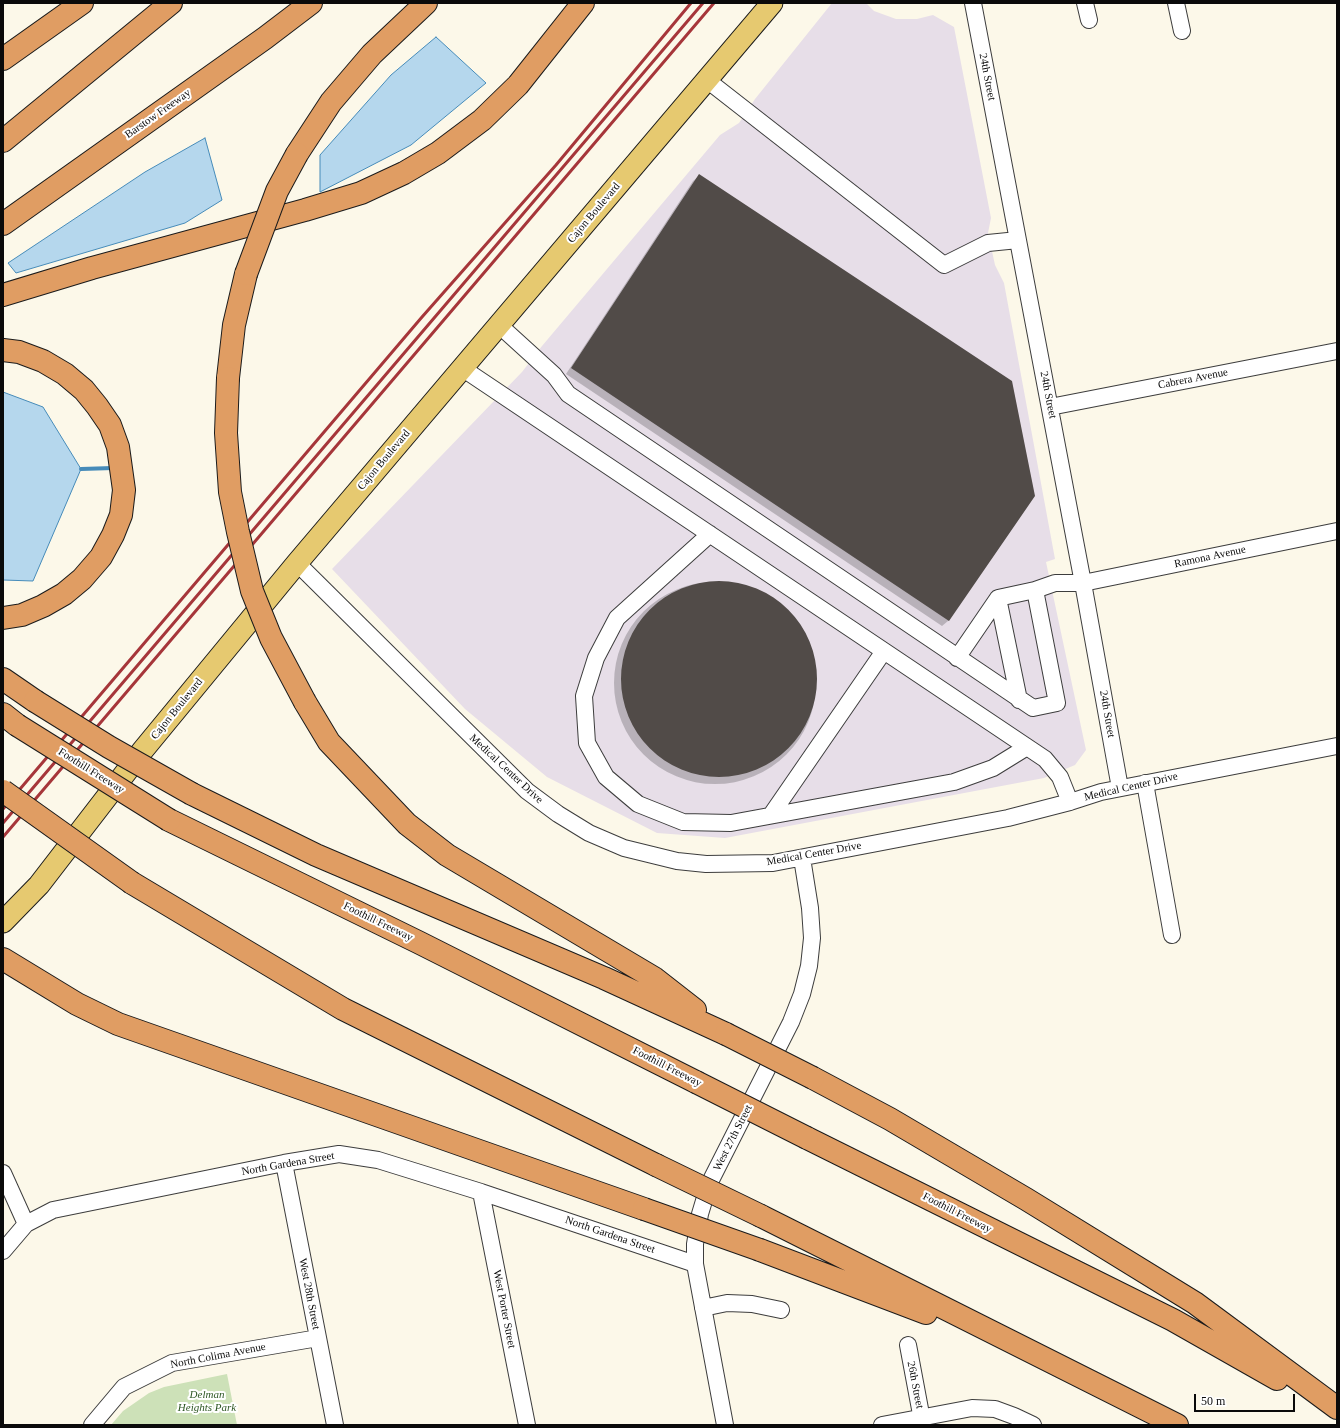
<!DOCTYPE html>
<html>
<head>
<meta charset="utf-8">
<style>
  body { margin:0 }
  #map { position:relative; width:1340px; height:1428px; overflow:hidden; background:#fcf8e9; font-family:Georgia,serif }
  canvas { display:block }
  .frame { position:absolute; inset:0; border:4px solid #0a0a0a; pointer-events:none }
  .scale { position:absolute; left:1194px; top:1394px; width:101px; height:18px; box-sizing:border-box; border:2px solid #0a0a0a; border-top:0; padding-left:5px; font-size:12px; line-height:14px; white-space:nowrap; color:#0a0a0a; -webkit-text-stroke:3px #fff; paint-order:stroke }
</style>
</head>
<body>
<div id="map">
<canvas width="1340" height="1428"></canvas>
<div class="frame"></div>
<div class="scale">50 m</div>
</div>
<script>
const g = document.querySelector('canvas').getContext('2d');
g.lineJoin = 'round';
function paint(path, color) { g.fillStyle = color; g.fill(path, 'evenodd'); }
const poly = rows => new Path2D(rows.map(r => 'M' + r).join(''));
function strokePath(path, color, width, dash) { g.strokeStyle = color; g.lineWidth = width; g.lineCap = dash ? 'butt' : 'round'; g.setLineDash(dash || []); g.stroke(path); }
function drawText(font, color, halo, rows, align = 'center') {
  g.font = font + ' Georgia,serif'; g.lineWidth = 4; g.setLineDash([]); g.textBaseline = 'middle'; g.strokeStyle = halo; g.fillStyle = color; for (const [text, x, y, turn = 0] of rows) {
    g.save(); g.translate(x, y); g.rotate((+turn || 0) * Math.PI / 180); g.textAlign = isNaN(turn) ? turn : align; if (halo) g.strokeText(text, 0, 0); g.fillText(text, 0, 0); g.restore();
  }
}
const industrial = poly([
  [832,3,866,3,874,11,896,19,917,19,933,15,954,27,991,218,988,233,995,265,1004,283,1055,559,1046,562,1086,750,1075,765,1044,778,725,838,657,833,547,777,465,709,332,569,522,372,542,346,720,135,739,123,755,99]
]);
const green = poly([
  [227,1374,237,1425,111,1425,123,1411,149,1393,164,1387]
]);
const water = poly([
  [436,37,486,83,411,145,320,192,320,155,391,75,436,37],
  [205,138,222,200,185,223,16,273,8,263,145,172,205,138],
  [3,392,43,407,81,469,33,581,3,580,3,392]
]);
const shadow = poly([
  [699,176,1034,495,948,621,942,626,566,374,693,181],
  '614 683a101 101 0 1 1 202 0a101 101 0 1 1-202 0Z'
]);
const stream = poly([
  [81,469,113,468]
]);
const building = poly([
  [699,174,1012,381,1035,496,949,621,571,368],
  '621 679a98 98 0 1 1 196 0a98 98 0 1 1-196 0Z'
]);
const minor = poly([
  [973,3,1083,583,1120,788],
  [1085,3,1089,20],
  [1176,3,1182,31],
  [707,80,944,265,988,243,1018,240],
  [499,325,554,375,568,394,1033,708,1057,703,1035,590,1055,583,1083,583,1337,531],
  [462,368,1045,759,1060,777,1070,802],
  [1050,407,1337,351],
  [710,534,617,618,596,658,584,696,587,743,606,777,638,804,683,822,731,823,954,782,993,768,1027,747],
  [297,563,527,791,558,814,589,833,624,848,677,861,706,864,773,863,1008,818,1070,802,1101,792,1337,746],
  [998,598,1019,700],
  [957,658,998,598,1035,590],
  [1145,783,1172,935],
  [771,815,884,651],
  [284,1163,335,1425],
  [3,1173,26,1224],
  [481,1192,527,1425],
  [3,1251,26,1224,53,1210,284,1163,339,1154,378,1160,481,1192,695,1264],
  [703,1308,727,1303,752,1304,781,1310],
  [908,1345,923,1425],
  [92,1425,124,1387,172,1363,318,1338],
  [725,1425,695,1264,695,1244,700,1214,709,1184,791,1022,802,994,809,966,812,938,810,908,802,858],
  [882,1425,972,1408,995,1409,1014,1416,1033,1425]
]);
const major = poly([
  [3,922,39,885,143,750,297,563,772,3]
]);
const highway = poly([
  [3,59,82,3],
  [3,141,171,3],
  [297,154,331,102,372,54,426,3],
  [3,224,265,38,311,3],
  [3,295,92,268,305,210,361,193,404,173,438,153,482,120,518,85,583,3],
  [3,350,19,352,43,361,65,374,84,390,97,406,110,425,118,447,124,490,121,515,113,535,101,557,82,579,64,594,43,606,22,615,3,618],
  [228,378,234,325,246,274],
  [3,679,35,701],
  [305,702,329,742,407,824,447,855,654,978,695,1010],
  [3,714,17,725],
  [192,794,316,855,604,978,726,1034],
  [169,820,420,943,696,1082],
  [132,883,343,1009,656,1165],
  [3,959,77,1004,118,1024,644,1209],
  [813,1078,890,1119,1026,1199,1195,1303,1337,1408],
  [807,1138,1173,1320,1277,1379],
  [761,1216,1177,1425],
  [760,1250,926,1313]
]);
const rail = poly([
  [3,809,422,317,556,165,691,3],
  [3,823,703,3],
  [3,837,714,3]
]);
const highwayBridge = poly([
  [246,274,277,191,297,154],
  [228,378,226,433,230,492,238,532,252,591,271,638,305,702],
  [35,701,109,747,192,794],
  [17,725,169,820],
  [3,791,132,883],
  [726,1034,813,1078],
  [696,1082,807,1138],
  [656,1165,761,1216],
  [644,1209,760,1250]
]);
const streetNames = [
  ["24th Street",987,77,79],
  ["Barstow Freeway",158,114,-35],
  ["Cajon Boulevard",594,213,-50],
  ["Cabrera Avenue",1193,379,-11],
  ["24th Street",1048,395,79],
  ["Cajon Boulevard",384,460,-50],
  ["Ramona Avenue",1210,557,-12],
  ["Cajon Boulevard",177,709,-51],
  ["24th Street",1107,714,80],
  ["Medical Center Drive",506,769,43],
  ["Foothill Freeway",91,771,32],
  ["Medical Center Drive",1131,787,-13],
  ["Medical Center Drive",814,854,-10],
  ["Foothill Freeway",378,922,26],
  ["Foothill Freeway",667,1067,27],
  ["West 27th Street",733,1138,-63],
  ["North Gardena Street",288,1164,-10],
  ["Foothill Freeway",957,1213,27],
  ["North Gardena Street",610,1235,19],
  ["West 28th Street",309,1294,79],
  ["West Porter Street",504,1309,79],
  ["North Colima Avenue",218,1356,-11],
  ["26th Street",915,1385,79]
];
const parkNames = [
  ["Delman",207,1395],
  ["Heights Park",207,1408]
];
paint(industrial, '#e7dee8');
paint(green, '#cde1b8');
paint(water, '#b5d7ed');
strokePath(water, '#468bb9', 1);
paint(shadow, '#0003');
strokePath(stream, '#468bb9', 4);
paint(building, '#514b48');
strokePath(minor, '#3d3d3d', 18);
strokePath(major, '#1b1b1b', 23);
strokePath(highway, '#1b1b1b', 24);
strokePath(minor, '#fff', 16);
strokePath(major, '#e6c970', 21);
strokePath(highway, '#e09d63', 22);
strokePath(rail, '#a6363a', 3);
strokePath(highwayBridge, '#1b1b1b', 24, []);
strokePath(highwayBridge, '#e09d63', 22);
drawText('11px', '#0a0a0a', '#fff', streetNames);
drawText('italic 11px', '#2e5724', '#fff', parkNames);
</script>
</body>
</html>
